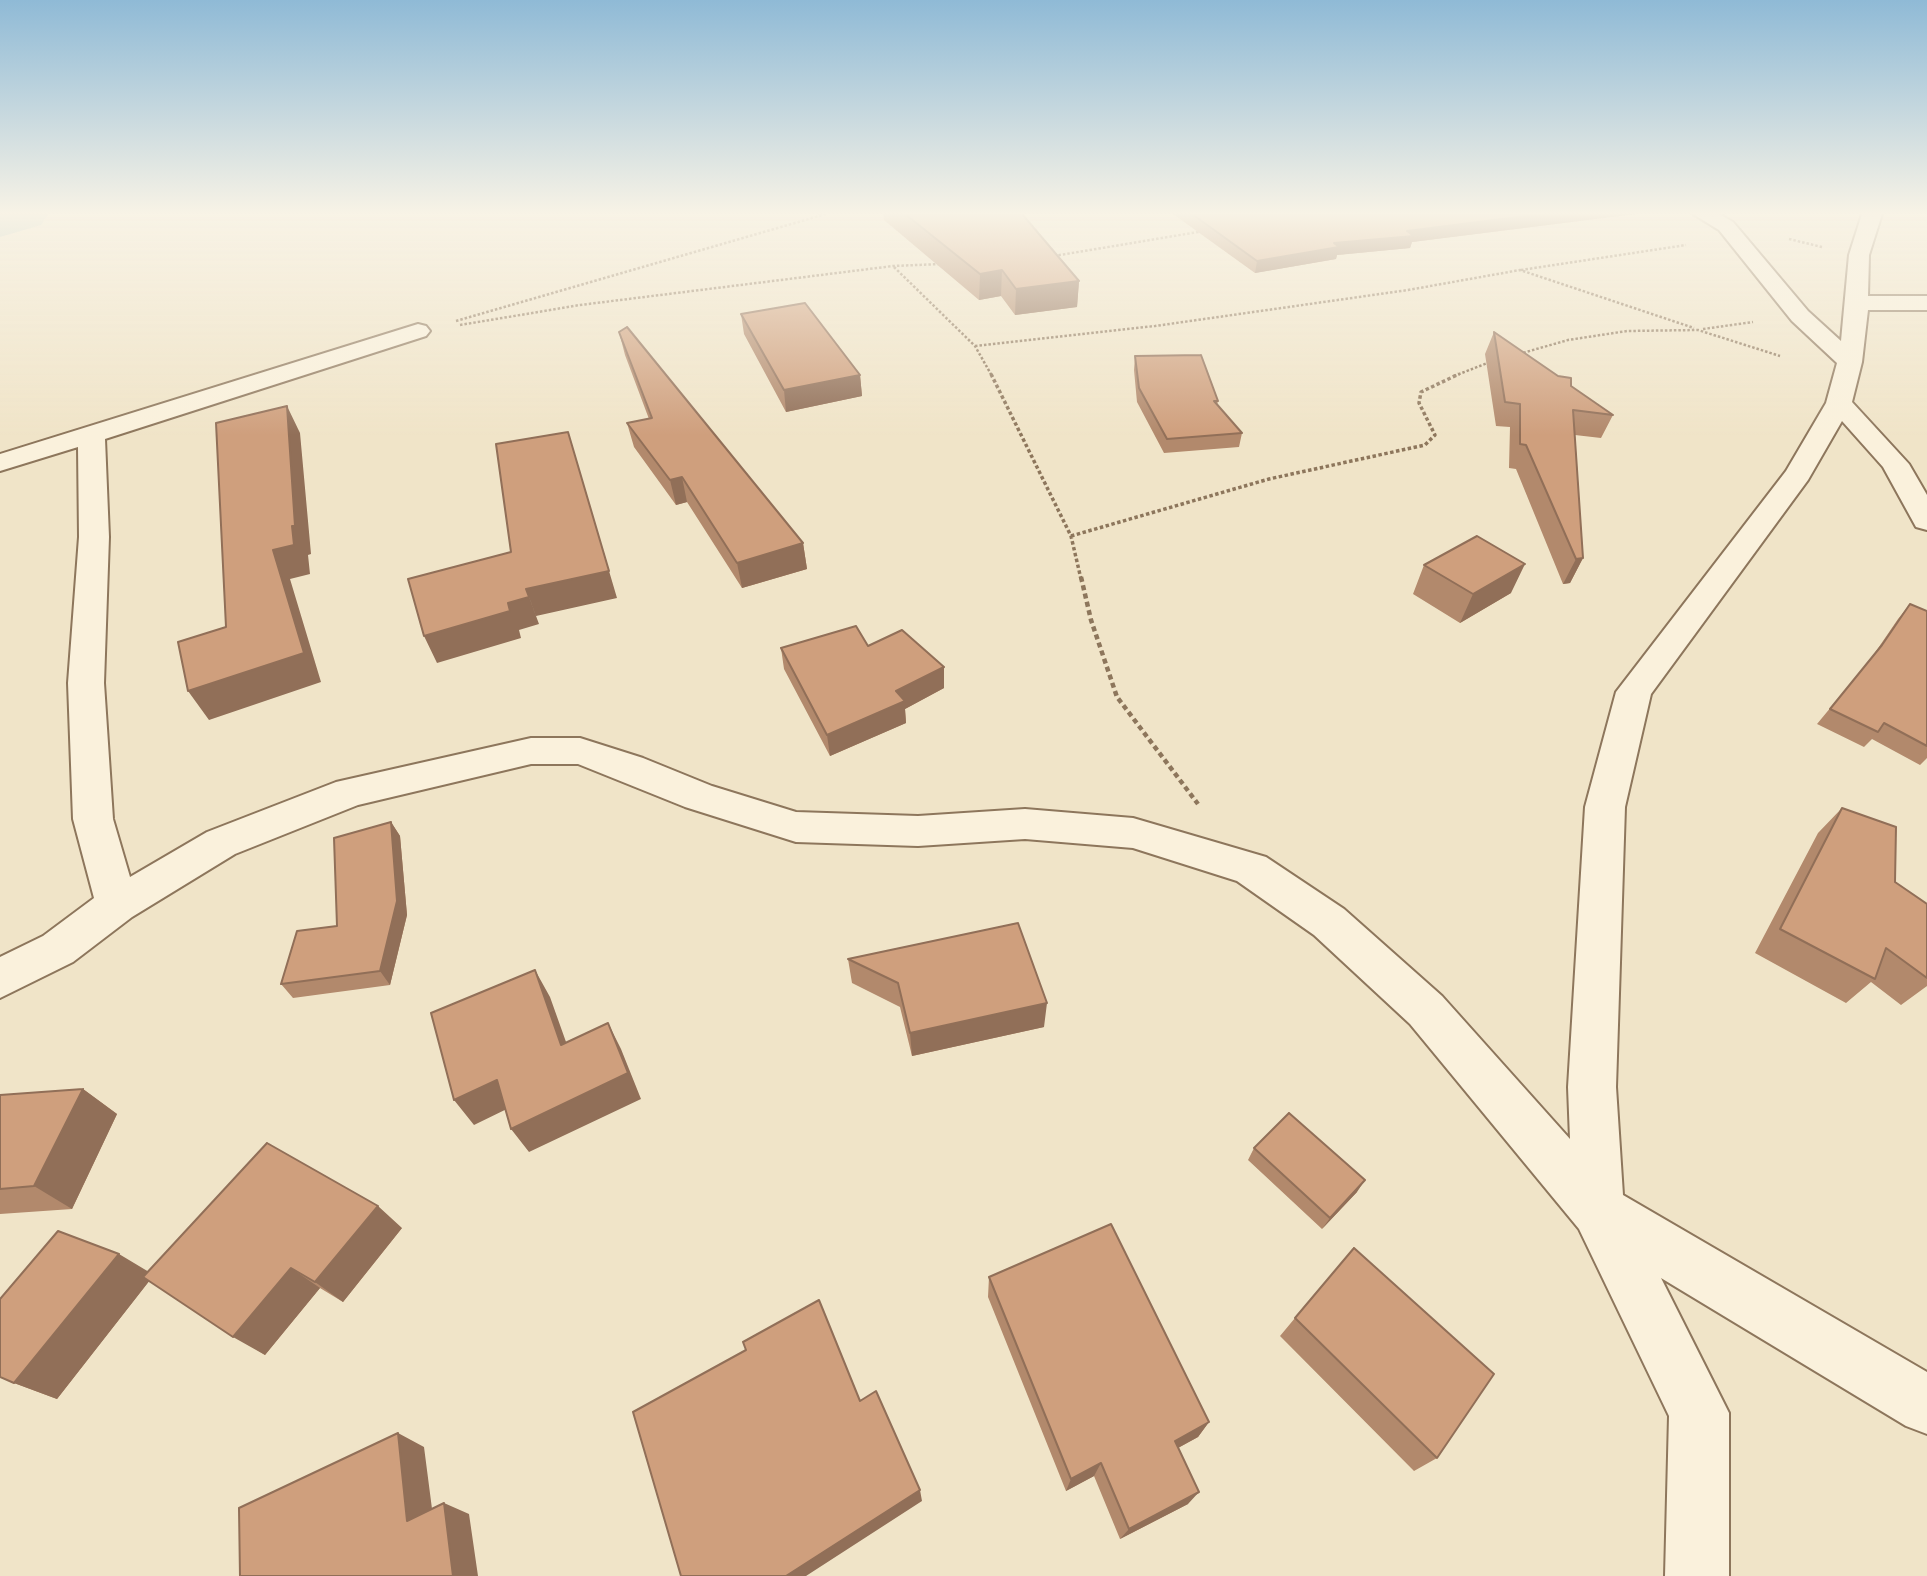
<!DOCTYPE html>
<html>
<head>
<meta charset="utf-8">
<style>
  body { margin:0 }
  canvas { display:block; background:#f0e4c8 }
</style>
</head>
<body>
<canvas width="1927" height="1576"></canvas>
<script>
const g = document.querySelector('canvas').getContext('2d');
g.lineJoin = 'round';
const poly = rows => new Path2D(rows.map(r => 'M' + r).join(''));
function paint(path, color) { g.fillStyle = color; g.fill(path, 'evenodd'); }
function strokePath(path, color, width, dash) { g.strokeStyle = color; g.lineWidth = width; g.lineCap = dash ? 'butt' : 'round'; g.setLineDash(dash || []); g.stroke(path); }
const river = poly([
  [0,214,48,214,41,225,0,237,0,214]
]);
const pathFar2 = poly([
  [1789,239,1822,247],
  [1054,256,1204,231],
  [894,267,975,346,992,376],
  [1521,270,1686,245],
  [456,321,826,214],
  [460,325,580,305,893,266,940,264],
  [1703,329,1753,322],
  [975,346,1155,326,1408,290,1520,270,1694,328],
  [1519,354,1568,340,1627,331,1698,330,1780,356],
  [1454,376,1490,362]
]);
const pathFar1 = poly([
  [991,374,1071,536,1081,579],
  [1071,536,1269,479,1425,445,1435,435,1419,403,1421,392,1459,374]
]);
const path = poly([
  [1081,577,1091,620,1117,697,1198,804]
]);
const minor = poly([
  [1693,214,1719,214,1733,222,1808,311,1841,341,1849,255,1862,214,1882,214,1869,255,1868,296,1927,296,1927,310,1868,310,1862,362,1852,402,1909,464,1927,495,1927,530,1916,527,1883,467,1842,421,1808,480,1651,694,1625,807,1616,1087,1623,1195,1927,1372,1927,1434,1906,1426,1661,1278,1729,1413,1729,1576,1665,1576,1669,1416,1579,1229,1410,1024,1314,935,1237,881,1133,848,1025,839,918,846,796,842,685,807,578,764,531,764,358,805,235,854,132,917,73,962,0,998,0,957,43,936,94,898,73,819,68,683,79,537,78,447,0,471,0,454,418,324,426,326,430,331,426,336,105,439,109,537,104,683,113,819,130,877,207,832,336,782,531,738,580,738,643,758,712,786,796,812,918,816,1025,809,1133,818,1266,857,1344,909,1442,996,1570,1139,1568,1087,1585,807,1616,692,1786,471,1826,403,1837,363,1792,321,1719,230,1693,214]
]);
const wall = poly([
  [883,214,1022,214,1079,281,1077,307,1015,315,1001,296,979,300,884,220],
  [1173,214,1635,214,1412,242,1410,248,1337,255,1336,259,1255,273],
  [741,314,860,375,862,396,786,412,744,334],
  [619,332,803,543,807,569,742,588,687,502,676,505,634,447,627,423,649,419,625,355],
  [1494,332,1613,415,1601,438,1575,435,1583,558,1570,583,1563,584,1516,469,1509,468,1510,427,1496,426,1485,354],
  [1135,356,1218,401,1217,405,1242,433,1239,447,1164,453,1137,402,1134,370],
  [1424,565,1511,593,1460,623,1413,594],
  [1910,604,1927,611,1927,758,1920,765,1872,739,1864,747,1817,724,1870,660,1898,619],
  [868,646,944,667,944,688,905,709,906,723,830,756,784,669,781,648],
  [1842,808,1895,882,1927,904,1927,986,1901,1005,1871,982,1846,1003,1755,953,1818,833],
  [391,822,400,836,407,915,390,985,293,998,281,984,337,926],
  [848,959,1044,1027,912,1056,900,1007,852,983],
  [83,1089,117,1114,72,1209,0,1214,0,1095],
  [1254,1148,1357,1192,1322,1229,1248,1160],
  [402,1228,343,1302,320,1288,265,1355,149,1281,57,1399,14,1383,148,1271],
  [989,1277,1209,1422,1198,1437,1178,1448,1188,1504,1120,1539,1094,1476,1066,1491,988,1297],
  [1295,1318,1437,1458,1414,1471,1280,1336]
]);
const shadedWall = poly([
  [1541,214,1635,214,1412,242,1410,248,1337,255,1336,259,1255,273,1257,261,1334,243,1407,231],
  [1002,270,1001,296,979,300,980,274],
  [1079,281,1077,307,1015,315,1016,289],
  [860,375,862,396,786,412,784,390],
  [287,406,300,433,311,554,308,555,310,574,290,579,321,682,209,720,188,691,273,550,292,526],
  [568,432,617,598,536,616,526,589],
  [682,477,687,502,676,505,670,480],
  [803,543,807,569,742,588,737,563],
  [1583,558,1570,583,1563,584,1576,559],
  [1525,564,1511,593,1460,623,1473,594],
  [529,597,539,624,519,630,521,638,437,663,424,636,508,603],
  [944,667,944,688,905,709,906,723,830,756,827,735,896,691],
  [391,822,400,836,407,915,390,985,380,971],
  [535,970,550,997,576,1070,561,1045],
  [1047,1003,1044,1027,912,1056,910,1033],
  [608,1023,621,1049,641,1099,529,1152,511,1129],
  [497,1080,515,1105,474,1125,454,1100],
  [83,1089,117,1114,72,1209,34,1186],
  [1365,1180,1357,1192,1322,1229,1330,1218],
  [378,1206,402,1228,343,1302,315,1282],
  [119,1254,154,1275,57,1399,14,1383],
  [291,1268,320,1288,265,1355,233,1337],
  [1209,1422,1198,1437,1165,1455,1175,1441],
  [398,1433,424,1447,435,1532,407,1521],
  [1101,1463,1094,1476,1066,1491,1071,1479],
  [920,1490,922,1501,806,1576,786,1576],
  [1199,1492,1188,1504,1120,1539,1129,1529],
  [444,1503,469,1514,478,1576,453,1576]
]);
const building = poly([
  [905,214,1022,214,1079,281,1016,289,1002,270,980,274,905,214],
  [1192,214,1541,214,1407,231,1414,236,1334,243,1339,247,1257,261,1192,214],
  [805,303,860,375,784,390,741,314,805,303],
  [627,327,803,543,737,563,682,477,670,480,627,423,652,418,619,332,627,327],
  [1494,332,1558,376,1571,378,1571,386,1613,415,1573,410,1583,558,1576,559,1526,445,1520,444,1520,404,1505,402,1494,332],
  [1201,355,1218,401,1214,401,1242,433,1167,439,1139,388,1135,356,1201,355],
  [287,406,295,526,292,526,294,545,273,550,304,653,188,691,178,642,226,627,216,423,287,406],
  [568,432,609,571,526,589,529,597,508,603,510,611,424,636,408,579,511,552,496,444,568,432],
  [1477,536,1525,564,1473,594,1424,565,1477,536],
  [1910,604,1927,611,1927,746,1884,723,1878,732,1830,709,1882,645,1910,604],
  [856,626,868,646,902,630,944,667,896,691,905,701,827,735,781,648,856,626],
  [1842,808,1896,827,1895,882,1927,904,1927,978,1886,948,1875,979,1780,929,1842,808],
  [391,822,397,901,380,971,281,984,297,931,337,926,334,838,391,822],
  [1018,923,1047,1003,910,1033,898,983,848,959,1018,923],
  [535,970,561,1045,608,1023,628,1073,511,1129,497,1080,454,1100,431,1013,535,970],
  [83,1089,34,1186,0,1189,0,1095,83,1089],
  [1289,1113,1365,1180,1330,1218,1254,1148,1289,1113],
  [267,1143,378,1206,315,1282,291,1268,233,1337,143,1277,267,1143],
  [1111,1224,1209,1422,1175,1441,1199,1492,1129,1529,1101,1463,1071,1479,989,1277,1111,1224],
  [58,1231,119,1254,14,1383,0,1377,0,1299,58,1231],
  [1354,1248,1494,1374,1437,1458,1295,1318,1354,1248],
  [819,1300,860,1401,876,1391,920,1490,786,1576,681,1576,633,1412,746,1350,743,1342,819,1300],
  [398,1433,407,1521,444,1503,453,1576,240,1576,239,1508,398,1433]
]);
paint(river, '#a9c4bc');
strokePath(minor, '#8d765c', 4);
strokePath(pathFar2, '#8d765c', 2.5, [2.5, 2]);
strokePath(pathFar1, '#8d765c', 3.5, [3.5, 2.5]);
strokePath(path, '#8d765c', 4.5, [5, 3.5]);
paint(minor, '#faf1dc');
paint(wall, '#b2896c');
paint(shadedWall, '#916f58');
paint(building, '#cf9f7d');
strokePath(building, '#916f58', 2);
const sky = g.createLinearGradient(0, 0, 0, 435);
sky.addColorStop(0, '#8fbad6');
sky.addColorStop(0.49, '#f8f3e6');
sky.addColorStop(1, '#f8f3e600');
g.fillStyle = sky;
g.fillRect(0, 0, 1927, 435);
</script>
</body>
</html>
